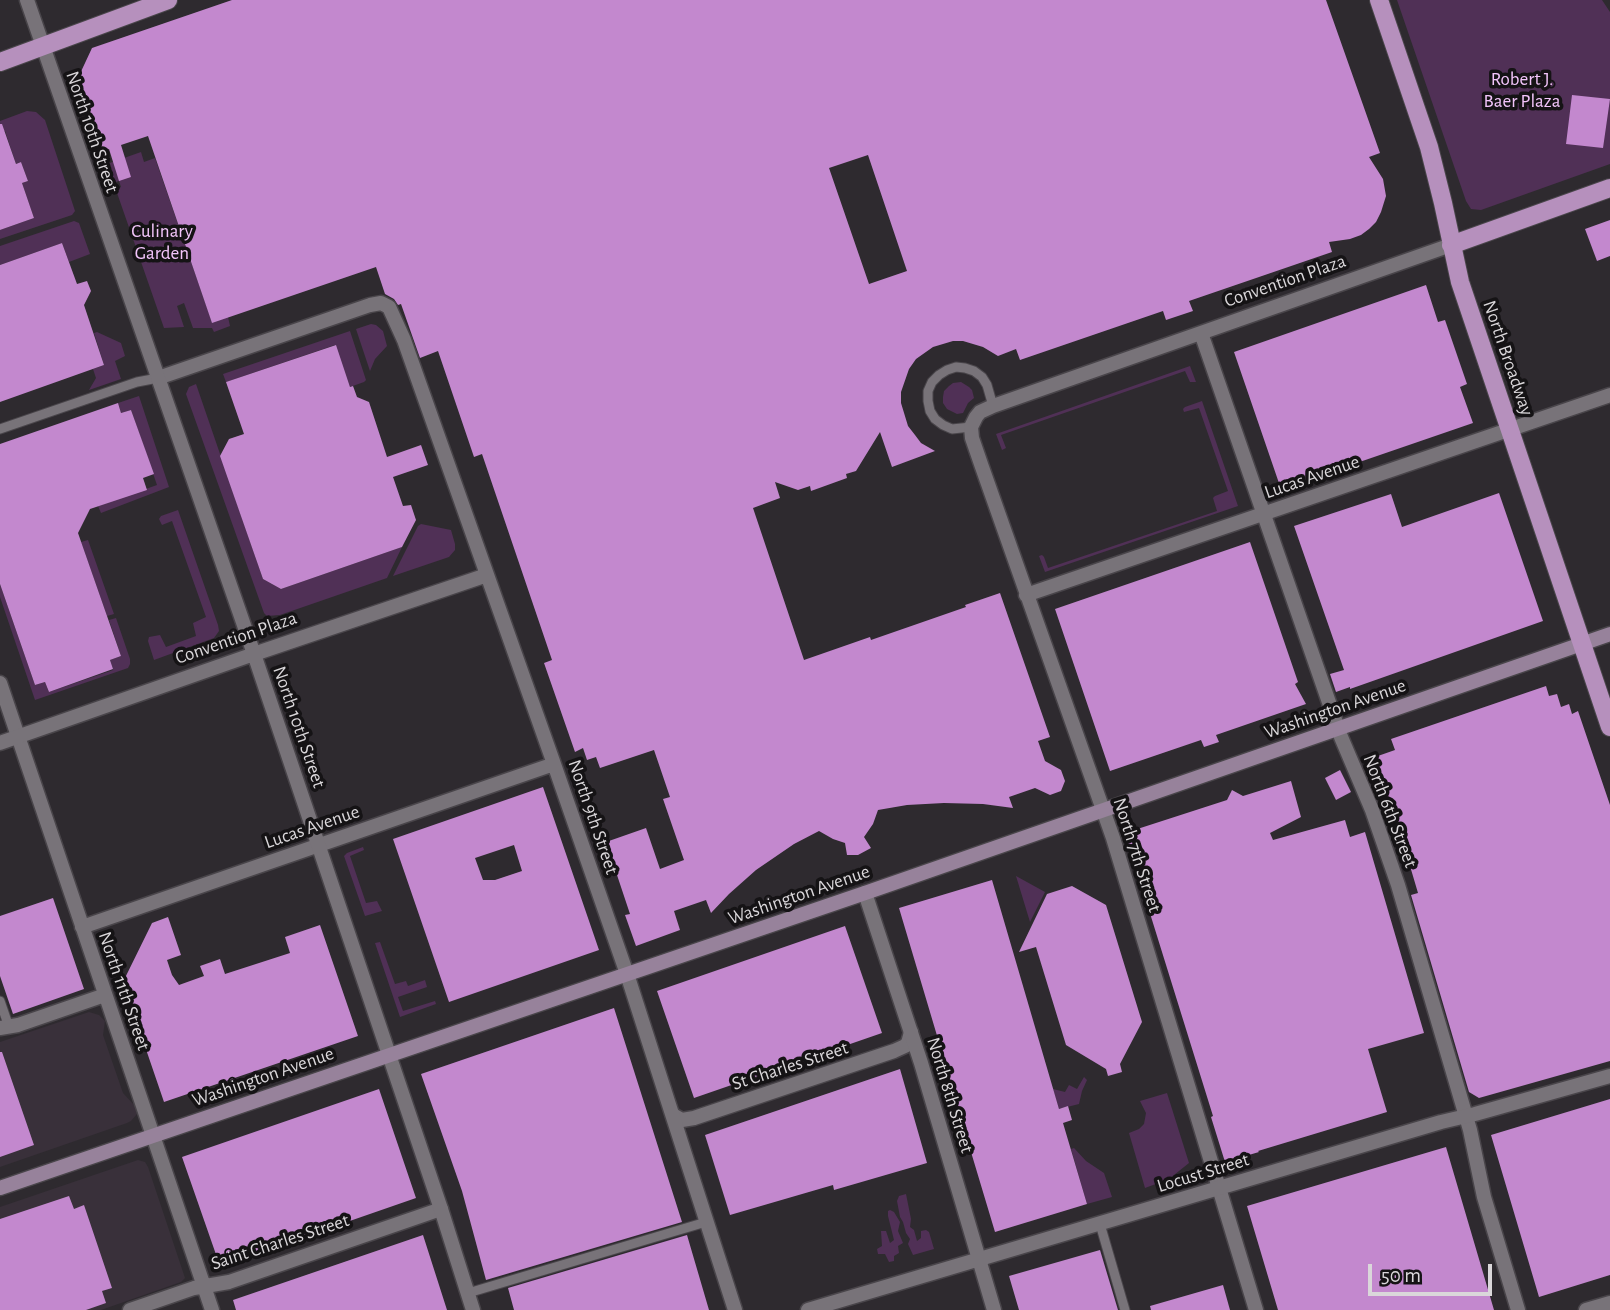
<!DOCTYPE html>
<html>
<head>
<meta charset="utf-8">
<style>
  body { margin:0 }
  #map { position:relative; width:1610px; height:1310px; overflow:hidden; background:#2e2a2f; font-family:"Alegreya Sans",sans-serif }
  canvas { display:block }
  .scale { position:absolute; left:1368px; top:1264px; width:124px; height:32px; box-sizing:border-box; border:4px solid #dad7da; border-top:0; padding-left:9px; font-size:21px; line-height:24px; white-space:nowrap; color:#dad7da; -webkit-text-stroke:5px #151315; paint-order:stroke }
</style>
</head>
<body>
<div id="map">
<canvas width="1610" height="1310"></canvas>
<div class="scale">50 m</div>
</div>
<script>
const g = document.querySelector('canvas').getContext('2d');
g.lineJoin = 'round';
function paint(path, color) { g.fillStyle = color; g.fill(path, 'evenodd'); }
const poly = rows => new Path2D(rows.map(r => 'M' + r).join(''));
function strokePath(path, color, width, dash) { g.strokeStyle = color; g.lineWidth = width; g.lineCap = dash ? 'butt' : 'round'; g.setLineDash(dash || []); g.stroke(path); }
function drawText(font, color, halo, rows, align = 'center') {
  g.font = font + ' "Alegreya Sans",sans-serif'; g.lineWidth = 7; g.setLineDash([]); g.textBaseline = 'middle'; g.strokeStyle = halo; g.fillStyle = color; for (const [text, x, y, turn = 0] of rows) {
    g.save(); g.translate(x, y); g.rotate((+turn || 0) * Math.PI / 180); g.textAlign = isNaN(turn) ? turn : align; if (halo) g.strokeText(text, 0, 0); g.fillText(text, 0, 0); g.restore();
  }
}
const built = poly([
  [89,1012,99,1015,105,1021,103,1035,123,1093,135,1106,137,1114,131,1121,127,1123,0,1167,0,1042],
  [138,1160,145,1162,148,1167,185,1278,181,1282,101,1310,0,1310,0,1207]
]);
const green = poly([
  [1397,0,1602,0,1610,12,1610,164,1481,210,1471,209,1466,201],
  [27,111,36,112,45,120,75,211,72,215,0,239,0,230,34,218,22,183,28,181,21,162,16,164,5,131,0,132,0,121],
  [141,152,144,162,155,158,212,322,228,317,230,326,214,332,212,328,193,328,184,303,177,306,184,327,164,328,116,190,121,187,119,181,113,183,107,164],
  [74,221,79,223,90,254,69,262,62,243,0,265,0,246],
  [371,324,376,325,383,331,387,346,375,359,370,371,356,329],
  [350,331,366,380,364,382,350,387,335,345,226,382,223,374],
  [97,332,121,343,125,356,115,361,121,379,89,390,96,378,93,369,104,365,94,333],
  [1190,366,1196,382,1190,382,1185,371,1001,435,1006,448,1002,450,996,434],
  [961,382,969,387,972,390,974,398,968,403,963,413,957,414,947,409,943,403,943,397,944,391,949,386,953,383],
  [196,384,263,579,281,589,402,547,387,578,280,615,267,616,264,613,186,394,189,387],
  [139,396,169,487,101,513,98,506,157,485,131,410,121,413,118,403],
  [1202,401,1238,506,1045,572,1039,556,1042,555,1044,557,1048,568,1217,511,1213,498,1215,496,1228,491,1199,408,1184,412,1183,409,1185,407],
  [178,510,218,625,219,631,214,638,154,660,148,641,149,637,160,635,166,647,196,636,193,623,206,617,172,521,162,525,159,519,161,516],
  [421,524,451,530,455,544,455,550,449,557,393,576,418,526],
  [88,540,114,614,107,616,81,542],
  [0,584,35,685,45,682,49,692,113,670,110,660,121,656,109,620,116,618,130,659,130,664,128,668,35,700,0,597],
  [363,847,364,850,350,856,366,903,377,901,382,911,365,916,344,856,347,853],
  [1016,876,1045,892,1030,922],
  [380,942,395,984,406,981,408,986,425,980,427,987,398,997,403,1011,435,1001,436,1004,400,1017,375,943],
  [1084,1077,1087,1080,1082,1091,1079,1104,1059,1109,1053,1089,1065,1092,1069,1085,1077,1089],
  [1167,1093,1189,1163,1169,1179,1145,1188,1129,1133,1139,1129,1144,1124,1146,1113,1140,1101],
  [1074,1148,1086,1161,1104,1173,1112,1197,1087,1204,1071,1149],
  [906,1194,911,1219,910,1227,914,1230,917,1241,921,1238,921,1231,926,1230,929,1232,934,1249,913,1255,908,1244,910,1239,906,1233,903,1222,900,1217,897,1201,899,1196],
  [890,1210,894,1212,900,1222,898,1231,903,1243,898,1246,899,1253,894,1256,894,1261,889,1262,885,1254,878,1254,877,1249,882,1246,881,1231,886,1231,890,1243,894,1240,888,1216,888,1211]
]);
const building = poly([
  [232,0,1326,0,1380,153,1369,157,1383,179,1386,196,1381,212,1376,222,1369,229,1361,235,1350,239,1329,242,1332,252,1189,301,1193,311,1166,320,1163,311,1020,360,1016,349,998,356,983,347,963,341,953,341,933,347,916,359,909,369,901,392,901,403,908,426,915,435,921,443,935,451,892,467,880,432,856,471,846,474,847,478,811,491,810,486,798,490,775,482,780,498,753,508,804,660,870,637,871,640,966,607,965,605,1000,593,1050,737,1038,741,1045,761,1061,770,1065,781,1061,791,1050,795,1035,788,1009,797,1013,808,983,804,944,803,907,805,878,810,873,824,864,837,871,848,858,855,847,855,845,843,833,839,819,831,794,844,756,870,729,894,711,913,706,900,674,911,680,930,636,946,625,915,630,914,606,842,646,828,660,869,684,860,663,799,670,797,654,750,600,768,596,757,587,760,583,748,575,752,544,663,552,660,482,454,474,457,438,351,420,358,401,304,398,305,394,299,385,294,376,267,212,323,148,136,121,145,131,177,119,181,109,149,103,151,78,78,92,48],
  [868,155,907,271,869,284,829,168],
  [1572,95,1610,99,1603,148,1566,144],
  [0,124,2,124,16,164,21,162,28,181,22,183,34,218,0,230],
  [1610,220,1610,256,1597,261,1585,229],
  [62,243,77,284,87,281,91,291,84,305,104,365,0,402,0,265],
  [1426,285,1438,322,1445,320,1467,384,1460,387,1473,423,1281,489,1234,352],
  [336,345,350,387,353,386,357,397,369,402,387,457,421,445,428,465,393,477,403,506,411,505,416,520,402,547,281,589,263,579,220,456,229,439,244,434,226,382],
  [118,403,121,413,131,410,154,474,143,478,147,490,90,509,78,533,121,656,110,660,113,669,49,692,45,682,35,685,0,584,0,444],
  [1499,493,1543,621,1350,689,1350,687,1336,692,1330,674,1344,670,1294,526,1391,494,1402,527],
  [1250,542,1298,682,1295,684,1306,704,1216,735,1219,742,1204,747,1201,740,1110,771,1055,609],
  [1546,686,1549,696,1557,694,1561,707,1569,704,1572,714,1578,711,1610,805,1610,1061,1479,1098,1469,1092,1411,895,1418,893,1394,812,1375,757,1395,750,1391,739],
  [1340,770,1351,792,1336,800,1325,778],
  [1291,781,1301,817,1270,833,1273,840,1345,820,1350,837,1365,832,1424,1033,1368,1049,1387,1112,1258,1151,1259,1152,1225,1162,1211,1117,1213,1116,1125,833,1227,800,1232,790,1243,796],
  [543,787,599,950,449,1002,393,839],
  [514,845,522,871,495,880,483,880,475,858],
  [992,880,1059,1109,1068,1106,1072,1120,1063,1123,1087,1204,995,1232,971,1152,965,1154,959,1135,966,1133,899,908],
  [1072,886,1106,905,1142,1022,1120,1064,1122,1072,1108,1076,1106,1069,1066,1045,1036,947,1019,952,1047,894],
  [53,898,84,989,13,1014,0,976,0,916],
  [168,917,181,955,167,960,172,975,179,985,204,976,200,966,220,959,225,974,290,953,285,937,320,925,358,1036,164,1102,123,982,152,923],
  [845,926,882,1033,694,1098,657,991],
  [614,1008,682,1222,486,1280,462,1191,421,1074],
  [0,1052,2,1052,34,1145,0,1157],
  [900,1069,927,1163,834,1190,833,1185,730,1215,705,1135],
  [379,1089,416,1198,220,1266,182,1157],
  [1610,1099,1610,1275,1539,1297,1491,1135],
  [1446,1147,1494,1310,1278,1310,1247,1206],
  [69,1196,74,1209,84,1205,112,1288,102,1291,106,1303,86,1310,0,1310,0,1219],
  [423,1235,447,1310,236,1310,233,1300],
  [687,1235,709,1310,514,1310,508,1288],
  [1100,1250,1118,1310,1019,1310,1009,1276],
  [1223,1285,1230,1310,1151,1310,1150,1306]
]);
const service = poly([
  [971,427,952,429,943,425,935,419,930,411,928,401,928,391,932,382,939,375,947,370,956,367,965,368,974,371,982,377,987,385,993,406],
  [0,429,137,382,158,378],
  [0,1001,9,1027],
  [1100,1224,1125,1310],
  [468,1293,706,1222]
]);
const minor = poly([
  [1201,333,1341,737,1372,810,1398,885,1470,1130,1484,1197,1518,1310],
  [158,378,370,305,381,303,389,307,404,340,554,764,627,974],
  [1026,595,1610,395],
  [254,654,487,575],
  [0,683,212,1310],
  [82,927,554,764],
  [0,1028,18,1025,105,995],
  [673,1115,682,1120,694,1118,894,1051,905,1046,908,1043,911,1032],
  [130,1310,194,1288,229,1282,441,1209],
  [1256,1310,1113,838,982,467,972,438,971,427,976,417,980,412,993,406,1451,245]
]);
const tertiary = poly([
  [27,0,254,654,441,1209,473,1310],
  [0,743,254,654],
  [865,893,921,1063,994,1310],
  [627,974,735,1310],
  [808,1310,1441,1122,1475,1114,1610,1076],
  [1586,1310,1610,1303]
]);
const secondary = poly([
  [0,1188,865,893,1610,634]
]);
const primary = poly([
  [1379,0,1429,147,1443,203,1460,282,1610,727],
  [0,62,168,0],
  [1451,245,1610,188]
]);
const parkNames = [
  ["Robert J.",1522,79],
  ["Baer Plaza",1522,101],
  ["Culinary",162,231],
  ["Garden",162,253]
];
const streetNames = [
  ["North 10th Street",92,132,71],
  ["Convention Plaza",1285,281,-19],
  ["North Broadway",1508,358,71],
  ["Lucas Avenue",1312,477,-19],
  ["Convention Plaza",236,638,-19],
  ["Washington Avenue",1335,709,-19],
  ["North 10th Street",299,727,71],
  ["North 6th Street",1390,811,69],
  ["North 9th Street",593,817,71],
  ["Lucas Avenue",312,827,-19],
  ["North 7th Street",1137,855,72],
  ["Washington Avenue",799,895,-19],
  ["North 11th Street",124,991,71],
  ["St Charles Street",790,1066,-18],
  ["Washington Avenue",263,1077,-19],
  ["North 8th Street",950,1095,73],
  ["Locust Street",1203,1173,-17],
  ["Saint Charles Street",280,1242,-18]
];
paint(built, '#39303a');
paint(green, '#503056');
paint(building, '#c388ce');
strokePath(service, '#49454a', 11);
strokePath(minor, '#49454a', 17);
strokePath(tertiary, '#49454a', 17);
strokePath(secondary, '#49454a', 17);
strokePath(primary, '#49454a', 20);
strokePath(service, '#787379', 9);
strokePath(minor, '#787379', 14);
strokePath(tertiary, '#787379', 14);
strokePath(secondary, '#97829b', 14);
strokePath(primary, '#b690bd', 18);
drawText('19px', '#f3c5fb', '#151315', parkNames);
drawText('19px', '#dad7da', '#151315', streetNames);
</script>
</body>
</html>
